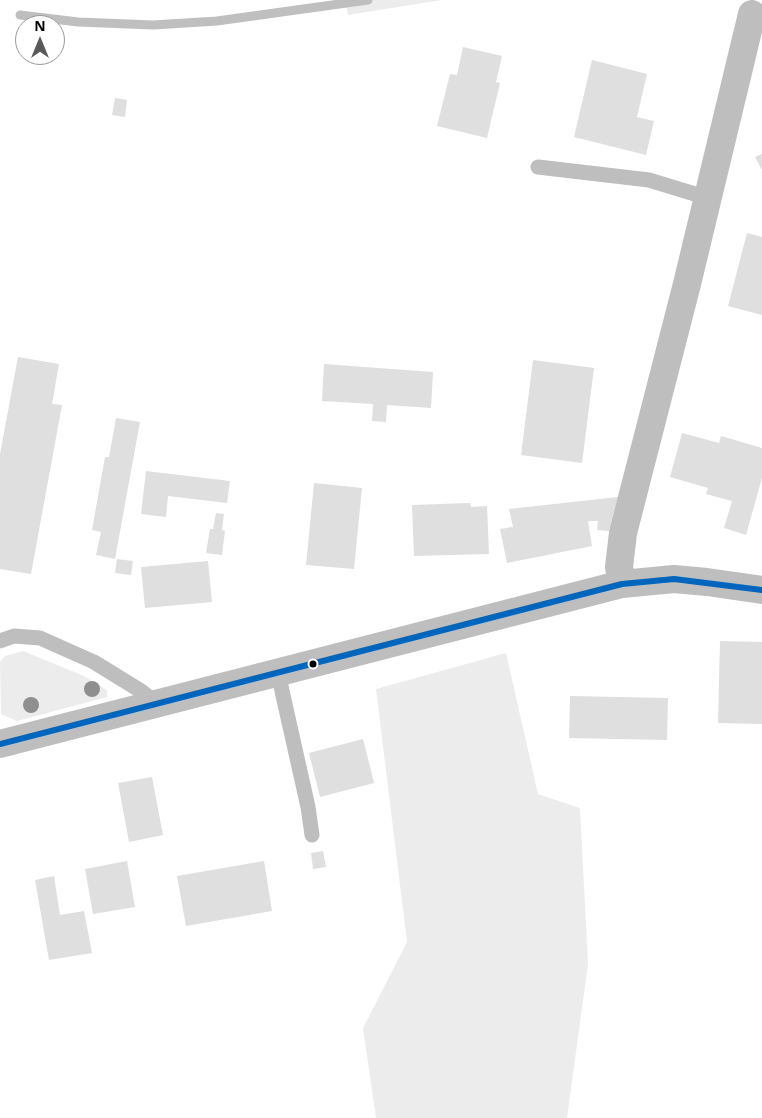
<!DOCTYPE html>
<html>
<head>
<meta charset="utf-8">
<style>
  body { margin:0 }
  #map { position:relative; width:762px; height:1118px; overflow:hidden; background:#fff; font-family:"Open Sans",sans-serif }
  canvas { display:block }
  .north { position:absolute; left:15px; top:15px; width:50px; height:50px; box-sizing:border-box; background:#fff; border:1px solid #999; border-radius:50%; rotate:0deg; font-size:14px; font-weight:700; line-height:20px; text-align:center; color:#000 }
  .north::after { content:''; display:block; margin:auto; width:18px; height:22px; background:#595959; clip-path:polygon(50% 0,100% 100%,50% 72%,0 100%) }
</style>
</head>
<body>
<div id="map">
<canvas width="762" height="1118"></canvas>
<div class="north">N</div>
</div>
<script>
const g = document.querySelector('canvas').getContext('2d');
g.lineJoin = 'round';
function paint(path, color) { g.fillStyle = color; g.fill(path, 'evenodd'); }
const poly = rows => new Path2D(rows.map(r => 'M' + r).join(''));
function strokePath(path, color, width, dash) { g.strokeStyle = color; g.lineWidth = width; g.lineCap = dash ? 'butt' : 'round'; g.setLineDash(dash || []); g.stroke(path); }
const green = poly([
  [345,0,442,0,348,15],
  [23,651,84,676,107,690,107,697,17,721,1,714,0,662,5,656],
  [506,653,538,794,580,808,588,964,567,1118,376,1118,363,1028,407,942,376,689]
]);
const stream = poly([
  [20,15,78,22,153,25,217,21,368,0]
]);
const building = poly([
  [463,47,502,56,496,82,500,83,487,138,437,126,450,74,457,75],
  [592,60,647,74,637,117,654,121,646,155,574,137],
  [115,98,127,100,125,117,112,115],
  [762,154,762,170,755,157],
  [747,233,762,237,762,315,728,306],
  [18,357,59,364,52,404,62,405,31,574,0,569,0,454],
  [533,360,594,368,582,463,521,455],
  [324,364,433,372,431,408,387,405,386,422,372,421,373,404,322,401],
  [116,418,140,422,115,559,96,555,101,532,92,530,105,457,109,457],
  [682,433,719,443,721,436,762,448,762,478,746,535,724,528,732,501,706,494,708,488,670,477],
  [146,471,230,481,227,503,168,496,166,517,141,514],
  [314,483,362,488,354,569,306,565],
  [618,497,609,531,597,530,598,521,588,521,592,546,507,563,500,529,513,527,509,509],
  [470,503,471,507,487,506,489,554,414,556,412,505],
  [216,513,224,514,222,530,225,531,222,555,206,553,210,529,213,529],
  [117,559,133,561,131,575,115,573],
  [208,561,212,602,145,608,141,567],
  [720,641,762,642,762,724,718,723],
  [570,696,668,698,667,740,569,738],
  [363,739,374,783,320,797,309,753],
  [152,777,163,835,129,842,118,783],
  [323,851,326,867,313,869,311,853],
  [127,861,135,907,93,914,85,869],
  [264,861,272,911,186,926,177,876],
  [54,876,60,915,84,911,92,953,49,960,35,880]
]);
const service = poly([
  [538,167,649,180,708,198],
  [0,641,14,636,40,638,94,662,141,691,158,704],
  [278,673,308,807,312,835]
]);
const minor = poly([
  [622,584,619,567,623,533,687,284,752,14],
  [0,744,622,584,674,579,707,582,762,590]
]);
const bus1 = poly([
  [0,744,622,584,674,579,762,590]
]);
const trees = [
  [92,689],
  [31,705]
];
const markers = [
  [313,664,4.5,"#000"]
];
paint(green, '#ececec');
strokePath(stream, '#bfbfbf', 9);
paint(building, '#dfdfdf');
strokePath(service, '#bebebe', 15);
strokePath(minor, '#bebebe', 28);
strokePath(bus1, '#0065bd', 6);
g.fillStyle = '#8f8f8f';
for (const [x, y] of trees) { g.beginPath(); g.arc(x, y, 8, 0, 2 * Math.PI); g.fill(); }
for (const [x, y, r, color] of markers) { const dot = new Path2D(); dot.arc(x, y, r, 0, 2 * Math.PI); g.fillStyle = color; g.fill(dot); strokePath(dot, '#fff', 2); }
</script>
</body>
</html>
